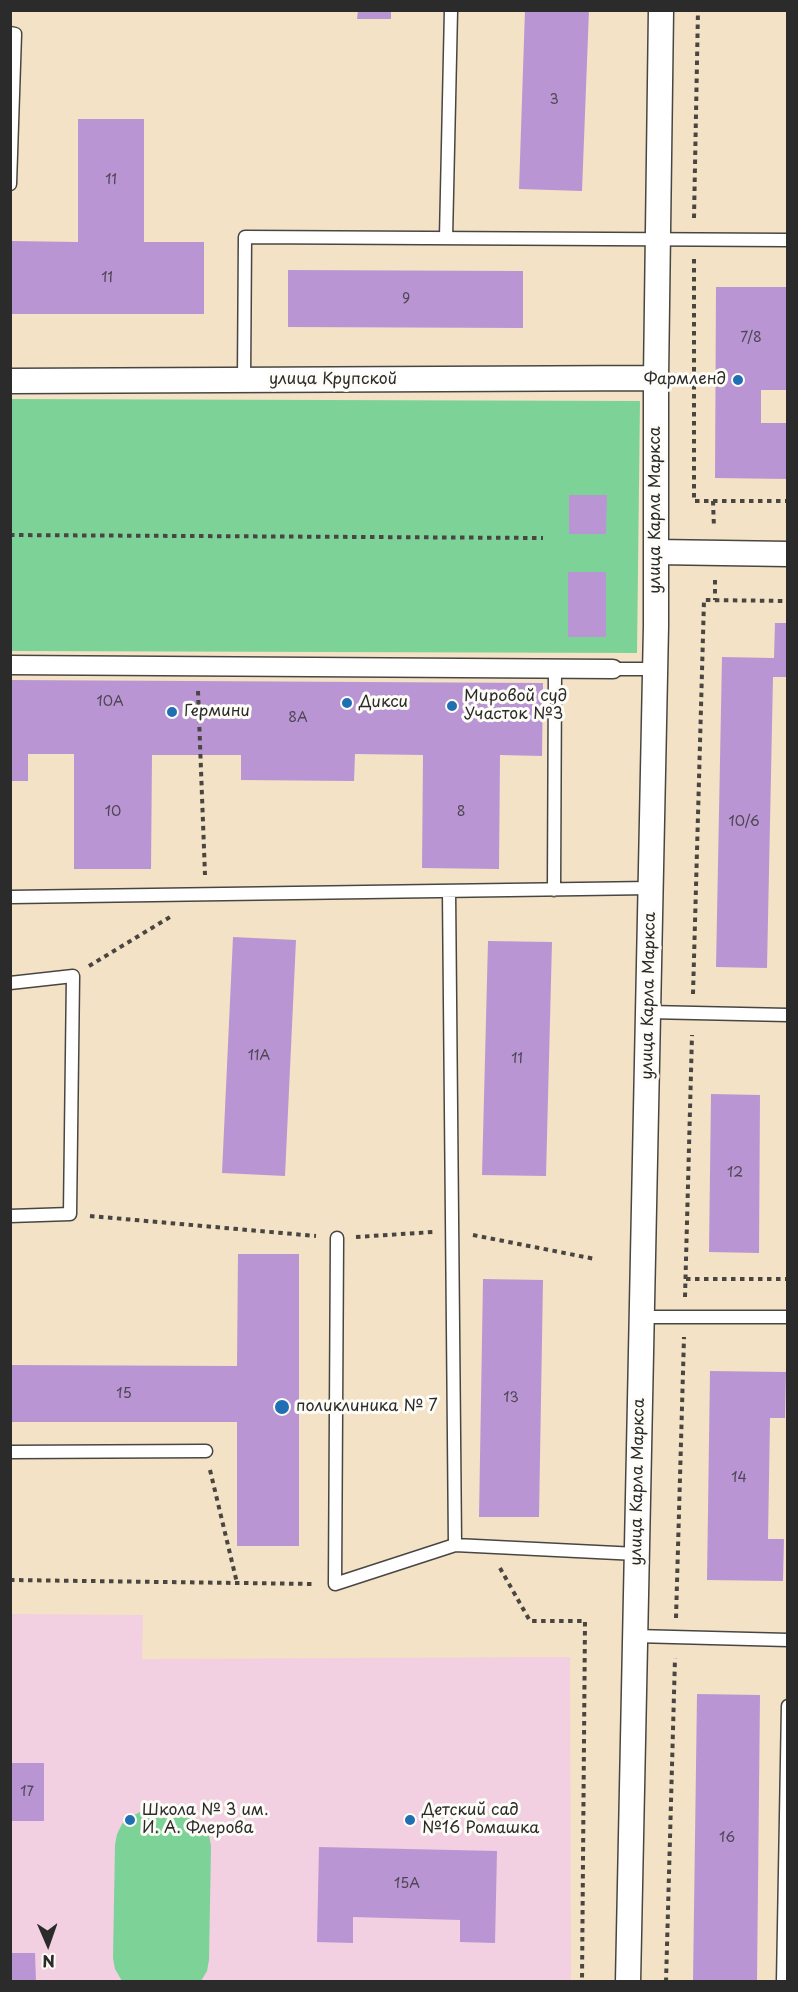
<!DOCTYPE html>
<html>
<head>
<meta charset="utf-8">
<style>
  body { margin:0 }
  #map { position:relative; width:798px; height:1992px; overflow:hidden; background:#f3e2c5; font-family:"Playpen Sans",sans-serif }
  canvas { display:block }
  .frame { position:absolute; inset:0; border:12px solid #2b2b2b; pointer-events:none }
  .north { position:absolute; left:18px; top:1914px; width:60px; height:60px; -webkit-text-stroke:4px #fdfcf7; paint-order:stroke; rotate:178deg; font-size:16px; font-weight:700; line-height:24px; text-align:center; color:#2b2b2b }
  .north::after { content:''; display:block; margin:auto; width:21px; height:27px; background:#2b2b2b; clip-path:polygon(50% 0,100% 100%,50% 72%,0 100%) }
</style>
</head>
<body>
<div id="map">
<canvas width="798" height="1992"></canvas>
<div class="frame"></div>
<div class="north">N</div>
</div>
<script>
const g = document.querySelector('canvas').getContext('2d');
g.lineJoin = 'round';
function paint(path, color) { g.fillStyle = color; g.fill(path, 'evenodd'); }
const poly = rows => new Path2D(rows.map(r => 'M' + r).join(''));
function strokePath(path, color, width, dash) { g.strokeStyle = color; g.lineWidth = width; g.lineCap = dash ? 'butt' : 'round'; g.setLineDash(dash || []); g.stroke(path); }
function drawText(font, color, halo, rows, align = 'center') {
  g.font = font + ' "Playpen Sans",sans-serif'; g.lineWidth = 6; g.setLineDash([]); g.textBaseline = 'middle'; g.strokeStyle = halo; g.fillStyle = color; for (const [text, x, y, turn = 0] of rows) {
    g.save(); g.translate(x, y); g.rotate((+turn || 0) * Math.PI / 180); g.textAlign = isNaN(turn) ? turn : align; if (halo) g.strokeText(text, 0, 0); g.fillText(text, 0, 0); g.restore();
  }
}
const built = poly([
  [11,1614,143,1615,142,1659,570,1657,571,1981,11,1982]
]);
const green = poly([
  [11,399,640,401,637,653,11,651],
  [151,1811,176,1811,187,1813,197,1818,204,1826,209,1835,211,1846,209,1960,207,1971,201,1981,122,1981,115,1969,113,1958,115,1845,117,1834,122,1824,130,1817,140,1812]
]);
const building = poly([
  [358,10,391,10,391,19,357,19],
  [525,10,589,10,582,191,519,189],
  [78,119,144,119,144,242,204,242,204,314,11,314,11,241,78,242],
  [288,270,523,271,523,328,288,327],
  [716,287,787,287,786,390,761,390,761,423,788,423,788,479,715,478],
  [569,495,607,495,606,534,569,534],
  [568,572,606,572,606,637,568,637],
  [775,623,788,623,788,677,773,677,767,968,716,967,722,657,774,658],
  [10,680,543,683,542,756,500,755,499,869,422,868,423,755,355,754,354,781,241,780,241,755,152,755,151,869,74,869,74,754,28,754,28,781,10,781],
  [233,937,296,940,285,1176,222,1173],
  [488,941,552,942,546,1176,482,1175],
  [711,1094,760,1095,759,1253,709,1252],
  [238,1254,299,1254,299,1546,237,1546,237,1422,10,1422,10,1365,237,1366],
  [483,1279,543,1280,539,1517,479,1517],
  [710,1371,786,1372,785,1418,770,1418,768,1539,784,1539,783,1581,707,1580],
  [697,1694,760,1695,757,1982,693,1982],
  [10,1763,44,1763,44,1821,10,1821],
  [319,1847,497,1851,495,1943,460,1942,460,1920,353,1917,353,1943,317,1942],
  [10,1953,35,1953,36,1982,10,1982]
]);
const path = poly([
  [694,218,698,10],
  [694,259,694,501,788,501],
  [713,501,714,528],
  [10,535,543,538],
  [715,580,715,600],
  [198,691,205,875],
  [89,966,170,917],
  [693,994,704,600,788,601],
  [90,1216,316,1236],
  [473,1235,595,1259],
  [356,1237,433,1232],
  [686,1279,788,1279],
  [685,1297,692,1035],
  [210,1470,237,1583],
  [500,1568,530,1621,585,1621,582,1982],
  [10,1580,316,1584],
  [676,1618,684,1337],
  [666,1982,675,1658]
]);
const service = poly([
  [10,33,15,34,10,184],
  [446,238,451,10],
  [244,380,245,237,788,240],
  [608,669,656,669],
  [554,890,555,669,561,669],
  [449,891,455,1545],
  [10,897,651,888],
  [10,983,73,976,70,1214,10,1216],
  [648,1012,788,1015],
  [337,1238,335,1584,455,1545,637,1554],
  [642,1317,788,1317],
  [10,1452,206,1451],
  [635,1636,788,1640],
  [783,1982,788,1706]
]);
const pedestrian = poly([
  [10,665,613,669]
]);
const minor = poly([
  [10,381,656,378],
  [657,552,788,554],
  [628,1982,656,626,656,378,661,10]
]);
const markers = [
  [738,380,6,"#1f6fb2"],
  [347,703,6,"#1f6fb2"],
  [452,706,6,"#1f6fb2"],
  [172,712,6,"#1f6fb2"],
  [282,1407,8,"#1f6fb2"],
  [130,1820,6,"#1f6fb2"],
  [410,1820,6,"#1f6fb2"]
];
const numberNames = [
  ["3",554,100],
  ["11",111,180],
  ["11",107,278],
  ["9",406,299],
  ["7/8",751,338],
  ["10А",110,702],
  ["8А",298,718],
  ["10",113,812],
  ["8",461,812],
  ["10/6",744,822],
  ["11А",259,1056],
  ["11",517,1059],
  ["12",735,1173],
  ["15",124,1394],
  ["13",511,1398],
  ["14",739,1478],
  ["17",27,1792],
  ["16",727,1838],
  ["15А",407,1884]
];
const streetNames = [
  ["улица Крупской",333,380],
  ["улица Карла Маркса",656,510,-90],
  ["улица Карла Маркса",649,996,-89],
  ["улица Карла Маркса",638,1482,-89]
];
const poiNames = [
  ["Фармленд",726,380,"right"],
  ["Мировой суд",464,697],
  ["Участок №3",464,715],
  ["Дикси",359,703],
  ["Гермини",184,712],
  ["поликлиника № 7",296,1407],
  ["Школа № 3 им.",142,1811],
  ["И. А. Флерова",142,1829],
  ["Детский сад",422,1811],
  ["№16 Ромашка",422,1829]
];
paint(built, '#f2cfe1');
paint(green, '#7dd397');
paint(building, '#ba95d3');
strokePath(service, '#494642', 15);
strokePath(pedestrian, '#494642', 21);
strokePath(minor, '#494642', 27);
strokePath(path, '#494642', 4, [4.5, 4.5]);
strokePath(service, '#fff', 12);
strokePath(pedestrian, '#fff', 18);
strokePath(minor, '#fff', 24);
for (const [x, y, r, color] of markers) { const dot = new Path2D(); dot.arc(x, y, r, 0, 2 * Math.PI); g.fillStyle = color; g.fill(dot); strokePath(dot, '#fdfcf7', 2); }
drawText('14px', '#4f4655', null, numberNames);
drawText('16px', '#2b2b2b', '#fdfcf7', streetNames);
drawText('16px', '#2b2b2b', '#fdfcf7', poiNames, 'left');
</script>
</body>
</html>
